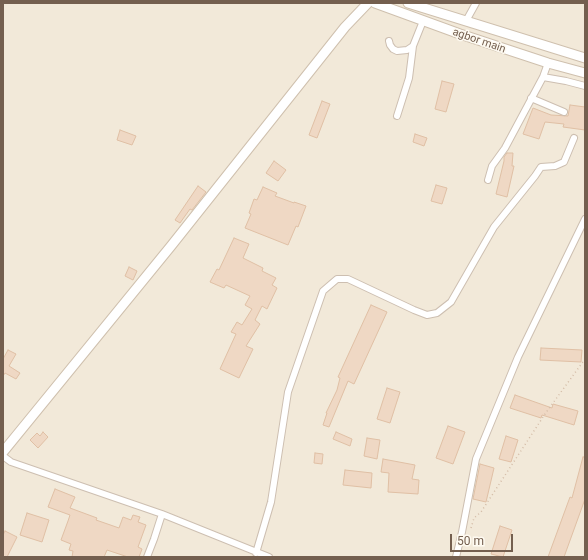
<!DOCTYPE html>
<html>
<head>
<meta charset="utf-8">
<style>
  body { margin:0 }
  #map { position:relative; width:588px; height:560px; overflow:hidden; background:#fbf6ea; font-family:Roboto,sans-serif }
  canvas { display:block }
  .frame { position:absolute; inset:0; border:4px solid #745f4f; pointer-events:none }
  .scale { position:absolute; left:450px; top:534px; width:63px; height:18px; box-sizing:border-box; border:2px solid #745f4f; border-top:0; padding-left:5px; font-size:12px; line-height:14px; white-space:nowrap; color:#745f4f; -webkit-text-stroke:3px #fefaf1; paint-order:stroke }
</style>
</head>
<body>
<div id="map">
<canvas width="588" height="560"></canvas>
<div class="frame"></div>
<div class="scale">50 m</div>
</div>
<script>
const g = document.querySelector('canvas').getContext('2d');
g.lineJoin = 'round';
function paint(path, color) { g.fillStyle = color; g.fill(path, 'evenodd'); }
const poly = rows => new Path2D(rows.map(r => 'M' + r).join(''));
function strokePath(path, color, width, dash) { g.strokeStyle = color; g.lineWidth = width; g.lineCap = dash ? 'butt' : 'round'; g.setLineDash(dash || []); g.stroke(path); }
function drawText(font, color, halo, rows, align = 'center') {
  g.font = font + ' Roboto,sans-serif'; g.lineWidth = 3; g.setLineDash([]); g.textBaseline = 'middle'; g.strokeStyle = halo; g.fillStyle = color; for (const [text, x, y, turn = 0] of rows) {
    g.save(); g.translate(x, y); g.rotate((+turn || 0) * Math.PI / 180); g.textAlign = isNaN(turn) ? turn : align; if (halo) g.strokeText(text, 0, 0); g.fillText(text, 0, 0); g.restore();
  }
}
const residential = poly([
  [3,3,585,3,585,557,3,557]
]);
const building = poly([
  [442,81,454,84,446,112,435,109,442,81],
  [322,101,330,104,317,138,309,135,322,101],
  [570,105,585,107,585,130,563,127,564,124,545,122,539,139,523,134,533,108,551,115,568,116,570,105],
  [120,130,136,136,132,145,117,140,120,130],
  [415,134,427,138,424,146,413,142,415,134],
  [507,153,513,153,512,166,514,166,507,197,496,194,504,161,504,157,507,153],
  [274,161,286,170,278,181,266,173,274,161],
  [436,185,447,188,442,204,431,201,436,185],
  [198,186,206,192,192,210,190,209,180,223,175,220,198,186],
  [263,187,277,193,275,196,294,203,294,202,306,206,298,227,296,226,288,245,245,228,251,214,249,213,254,199,257,200,263,187],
  [234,238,249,244,243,258,263,268,262,271,276,278,272,285,277,288,267,309,262,306,255,320,260,324,246,346,253,349,239,378,220,369,236,334,231,332,237,322,242,325,252,309,245,305,250,296,226,285,224,288,210,282,217,269,219,270,234,238],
  [129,267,137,271,133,280,125,276,129,267],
  [371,305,387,312,354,384,348,381,329,427,323,425,327,413,326,413,337,390,340,378,338,377,371,305],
  [541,348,582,350,581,362,540,360,541,348],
  [8,350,16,354,9,366,20,373,16,379,5,373,3,376,3,359,8,350],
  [387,388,400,392,390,423,377,419,387,388],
  [515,395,552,408,553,404,578,411,574,425,542,415,541,418,510,408,515,395],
  [448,426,465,432,453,464,436,458,448,426],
  [43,432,48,437,38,448,30,440,37,433,40,436,43,432],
  [336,432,352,439,350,446,333,439,336,432],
  [506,436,518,440,511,462,499,459,506,436],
  [367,438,380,440,377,459,364,456,367,438],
  [315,453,323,454,322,464,314,463,315,453],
  [583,457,585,457,585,499,564,557,548,557,570,497,572,498,583,457],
  [383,459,415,465,412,479,419,480,418,494,388,492,389,473,381,472,383,459],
  [480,464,494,468,486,502,473,499,480,464],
  [345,470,372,473,371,488,343,485,345,470],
  [55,489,75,497,70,508,97,518,96,520,119,528,123,517,131,520,133,515,140,517,138,522,146,525,138,547,142,549,139,557,128,557,107,550,104,557,72,557,73,551,69,550,71,544,61,540,68,521,70,515,48,507,55,489],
  [27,513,49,520,42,542,20,535,27,513],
  [500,526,512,530,503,557,491,554,500,526],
  [5,531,17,537,7,557,3,557,3,535,5,531]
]);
const path = poly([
  [471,528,474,518,481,512,545,414,585,359]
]);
const street = poly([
  [466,21,476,3],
  [389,41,390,45,393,49,397,51,407,50,413,46,423,21],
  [543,77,566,81,585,86],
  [531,98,564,112],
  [397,116,409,78,413,46],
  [488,180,492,166,505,148,543,77,548,63],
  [3,456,11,462,162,514,269,557],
  [256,553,271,502,288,392,323,291,337,279,348,279,414,310,427,315,437,313,451,302,494,227,535,176,541,167,555,166,564,162,574,138],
  [147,557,154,539,162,514],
  [456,557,462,532,476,459,518,357,585,219]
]);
const secondary = poly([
  [375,3,460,34,548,63,585,73],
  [408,3,585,58],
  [3,452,171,246,345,27,368,3]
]);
const streetNames = [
  ["agbor main",479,41,19]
];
paint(residential, '#f2e9d9');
paint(building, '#efd8c4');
strokePath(building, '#e0c0a5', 1);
strokePath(street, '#cdbfb1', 8);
strokePath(secondary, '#cfc0ae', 11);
strokePath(path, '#d4bca7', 1.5, [1, 3]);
strokePath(street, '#fff', 6);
strokePath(secondary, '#fff', 9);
drawText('11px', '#745f4f', '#fefaf1', streetNames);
</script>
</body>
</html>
